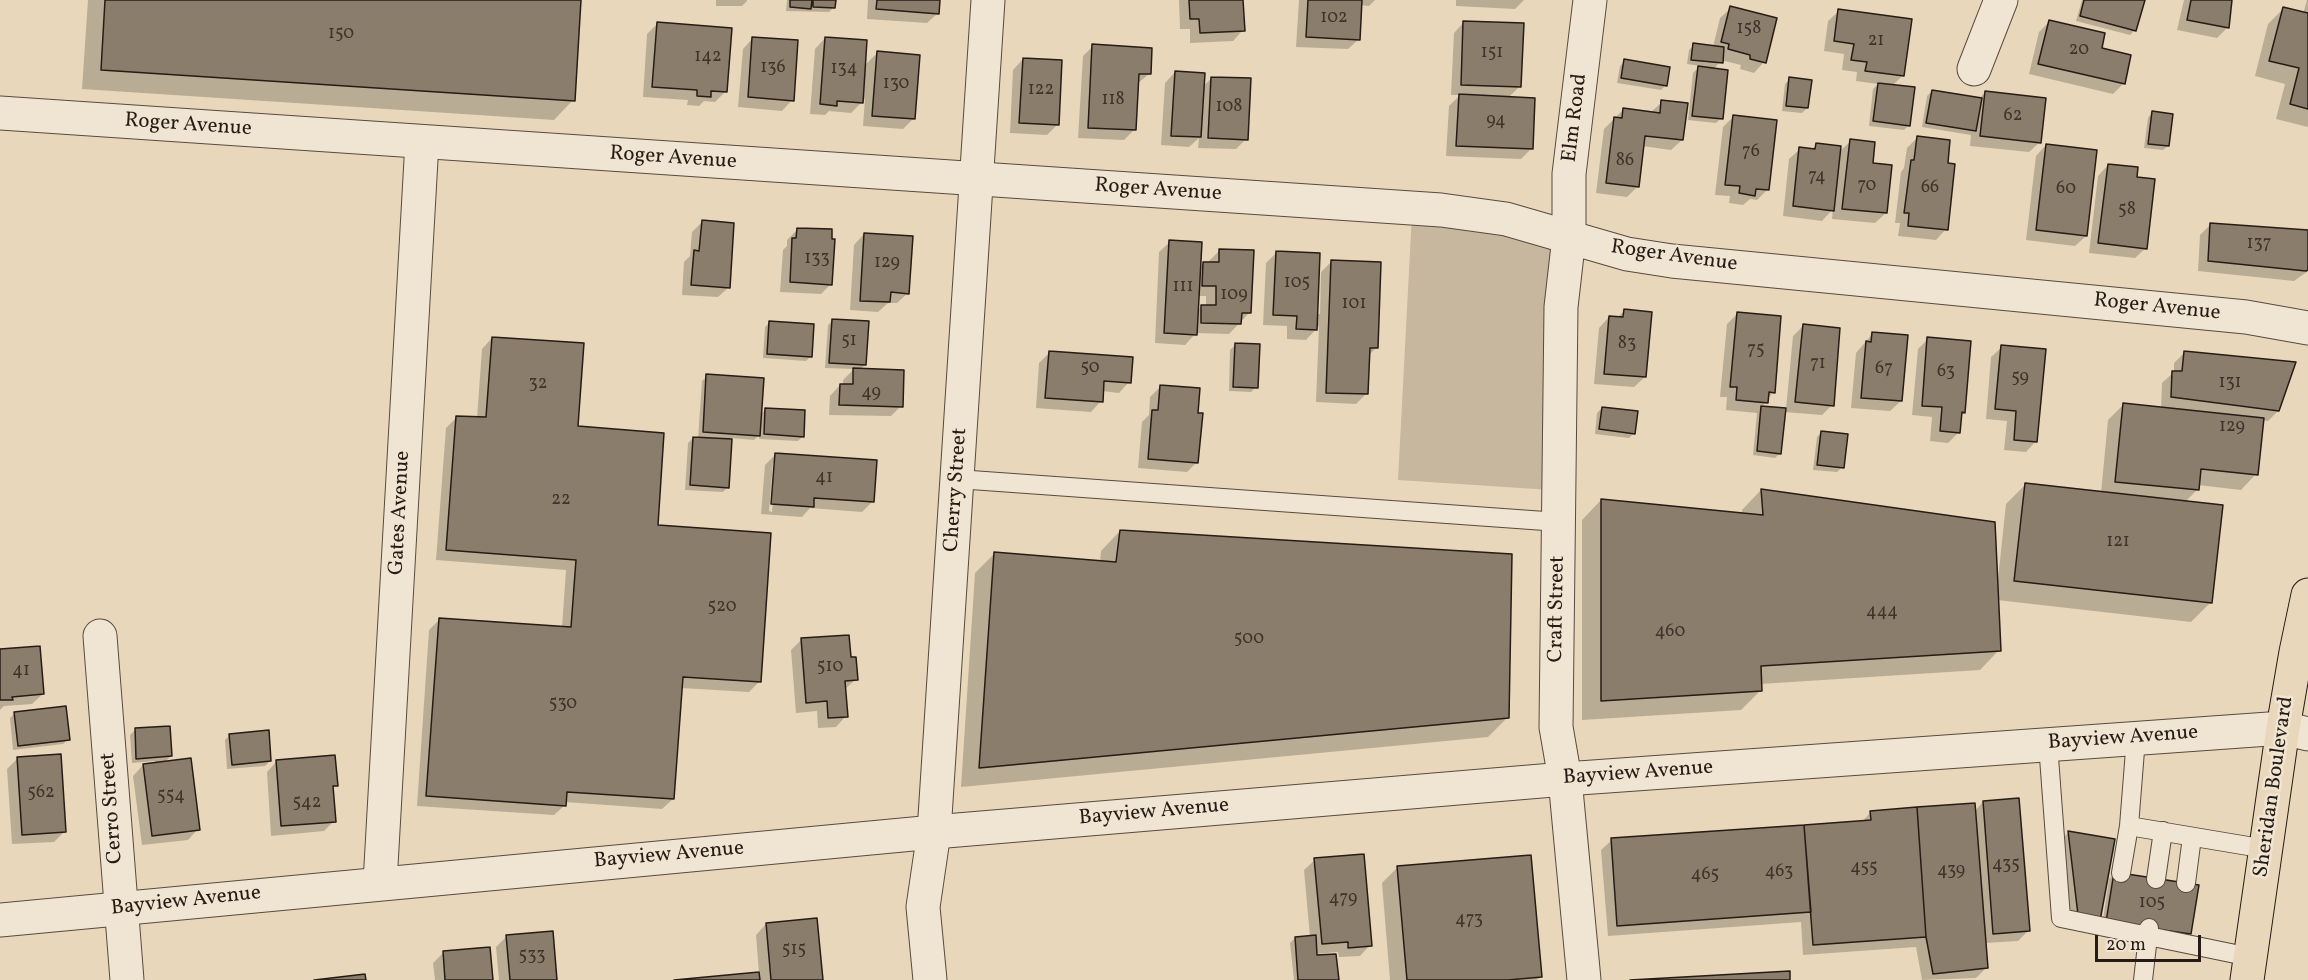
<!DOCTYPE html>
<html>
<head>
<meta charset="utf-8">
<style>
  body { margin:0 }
  #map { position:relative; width:2308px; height:980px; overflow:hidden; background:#e8d7ba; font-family:Vollkorn,serif }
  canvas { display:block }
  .scale { position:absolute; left:2095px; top:935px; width:106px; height:27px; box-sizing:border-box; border:3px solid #261c15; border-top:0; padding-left:8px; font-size:18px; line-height:21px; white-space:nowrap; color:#261c15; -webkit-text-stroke:4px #f0e5d2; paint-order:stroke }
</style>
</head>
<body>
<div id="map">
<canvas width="2308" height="980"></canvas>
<div class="scale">20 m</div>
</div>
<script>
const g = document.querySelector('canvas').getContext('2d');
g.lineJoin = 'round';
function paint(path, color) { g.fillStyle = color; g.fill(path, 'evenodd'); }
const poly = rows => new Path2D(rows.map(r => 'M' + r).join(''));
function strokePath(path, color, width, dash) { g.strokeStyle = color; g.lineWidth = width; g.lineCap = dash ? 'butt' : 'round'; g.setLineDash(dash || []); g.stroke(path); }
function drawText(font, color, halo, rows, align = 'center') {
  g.font = font + ' Vollkorn,serif'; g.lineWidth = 5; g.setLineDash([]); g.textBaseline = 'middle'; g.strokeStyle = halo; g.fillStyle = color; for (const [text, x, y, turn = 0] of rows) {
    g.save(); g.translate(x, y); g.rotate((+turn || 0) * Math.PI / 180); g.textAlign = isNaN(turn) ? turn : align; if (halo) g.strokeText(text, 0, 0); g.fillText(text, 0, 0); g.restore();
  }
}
const green = poly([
  [1412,214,1564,241,1551,490,1398,480]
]);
const shadow = poly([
  [88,0,580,0,573,100,554,120,82,89],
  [716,0,747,0,747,1,742,6,716,6],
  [787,0,834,0,834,7,829,12,786,11],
  [868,0,939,0,938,13,927,23,867,19],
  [1179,0,1242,0,1243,30,1233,41,1190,43,1190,29,1180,29],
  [1299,0,1375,0,1369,6,1360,5,1359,39,1348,49,1296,47],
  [1456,0,1524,0,1515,9,1456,6],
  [2082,0,2143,0,2135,30,2130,35,2076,21],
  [2184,0,2232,0,2227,28,2217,38,2177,30],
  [2307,0,2308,0,2308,127,2276,119,2285,84,2255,76,2268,24,2283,9,2303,14],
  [1731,8,1764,62,1754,73,1740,69,1741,65,1721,60,1714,69,1721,118,1716,123,1688,120,1693,73,1700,66,1687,64,1689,50,1694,45,1713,47,1720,18],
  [1839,11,1903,75,1892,86,1909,125,1904,130,1869,126,1873,89,1878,84,1856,81,1857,72,1842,70,1844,54,1824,51,1828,21],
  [1464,22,1519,87,1508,98,1532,148,1521,159,1446,156,1449,106,1460,95,1451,95,1454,33],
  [2049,22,2100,49,2123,84,2113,94,2029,74,2039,32],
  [658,23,726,91,715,102,704,101,699,106,687,105,688,100,643,97,647,34],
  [753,38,792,100,782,111,738,107,743,49],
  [825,38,864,66,877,53,914,118,903,129,863,126,865,99,851,113,829,111,825,115,810,114,815,49],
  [1093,46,1149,74,1137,84,1134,130,1124,140,1078,138,1083,56],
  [1023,59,1058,124,1047,135,1010,133,1013,70],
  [1625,61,1666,85,1661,90,1617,83,1620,66],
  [1175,72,1202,87,1212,78,1246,139,1236,149,1198,148,1199,138,1189,147,1161,145,1165,83],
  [1790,79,1807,108,1802,113,1782,111,1785,84],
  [1932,91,1979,99,1985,92,2040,142,2029,152,1970,146,1971,135,1922,127,1927,96],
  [1662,102,1682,140,1671,150,1642,146,1638,186,1627,197,1596,193,1604,129,1623,110,1651,112],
  [2152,113,2168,146,2163,150,2144,148,2148,118],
  [1733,117,1768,189,1757,200,1750,199,1743,205,1729,203,1730,196,1715,195,1723,127],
  [1917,138,1946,165,1946,229,1936,240,1898,236,1900,223,1895,223,1901,172,1904,168,1907,148],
  [1851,141,1871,164,1886,213,1875,223,1832,219,1833,209,1822,221,1783,216,1789,159,1800,149,1811,150,1817,145,1839,152],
  [2046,145,2086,236,2075,246,2026,240,2036,156],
  [2108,165,2146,248,2135,258,2089,253,2098,176],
  [702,222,729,287,718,297,682,295,684,262,690,256,692,232],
  [2211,224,2308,231,2308,271,2294,281,2198,271,2200,235],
  [798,229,830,241,831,284,821,294,780,292,783,250,787,246,787,240],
  [864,234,908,293,897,303,888,303,878,312,850,310,854,245],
  [1170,242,1199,268,1204,263,1209,263,1209,261,1220,250,1250,312,1229,334,1196,333,1185,345,1155,343,1159,252],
  [1197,296,1206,296,1206,306,1202,306,1197,311],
  [1276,253,1317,314,1320,314,1321,272,1332,261,1376,348,1368,356,1366,394,1356,404,1316,402,1319,326,1306,340,1287,339,1287,326,1263,325,1266,263],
  [1624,311,1645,377,1634,387,1594,384,1599,328,1609,317,1617,318],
  [1737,314,1773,392,1762,407,1786,409,1793,336,1803,326,1832,405,1822,415,1784,412,1780,453,1775,458,1753,455,1757,413,1726,410,1727,397,1720,397,1727,324],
  [833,320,865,365,859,370,901,406,891,416,829,415,830,396,840,385,843,385,843,380,854,369,825,368,828,325],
  [770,322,811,356,806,361,763,358,765,327],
  [1873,333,1901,401,1890,411,1851,408,1856,353],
  [492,338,576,428,656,526,759,682,749,692,681,688,673,799,662,809,565,802,565,805,554,815,417,806,429,630,440,619,562,628,566,570,436,560,446,428,457,417,477,418,482,349],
  [1928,339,1963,412,1960,415,1958,433,1948,443,1930,441,1932,417,1912,415,1918,349],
  [1235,345,1256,387,1251,392,1229,391,1230,350],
  [2002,347,2036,441,2026,452,2004,450,2007,421,1986,419,1991,357],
  [1050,352,1129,382,1119,393,1102,391,1101,401,1091,412,1036,408,1039,363],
  [2185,352,2278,411,2268,421,2262,420,2256,474,2241,490,2198,485,2197,490,2185,502,2211,602,2191,622,1997,600,1999,650,1980,670,1760,684,1761,690,1741,710,1582,720,1582,520,1601,500,1742,514,1742,510,1761,490,1998,579,2006,504,2025,485,2101,493,2108,420,2123,405,2161,409,2162,383,2174,372,2174,363],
  [707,376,760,415,766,409,803,436,798,441,759,439,760,434,754,440,731,438,728,487,723,492,685,490,688,443,693,438,698,439,702,381],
  [1161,386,1197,462,1187,472,1138,468,1142,422,1149,415,1150,397],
  [1602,408,1634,433,1629,438,1595,434,1597,413],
  [1822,432,1842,467,1837,472,1813,470,1817,437],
  [776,454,873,501,862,512,810,508,802,517,761,514,765,465],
  [773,463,776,463,772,512,769,511],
  [1120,531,1508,717,1488,737,961,787,975,573,995,553,1100,562,1101,551],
  [801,640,850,659,856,679,844,690,846,716,836,727,818,728,817,711,796,713,791,650],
  [0,651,43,694,32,704,4,706,0,710],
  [15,713,68,739,63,744,13,750,10,718],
  [135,730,171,756,164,763,198,829,188,840,142,845,133,776,143,765,155,764,155,761,132,763,130,735],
  [230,735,270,761,265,766,227,769,225,740],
  [18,758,64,832,54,842,12,844,7,769],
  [277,761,336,785,332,789,334,821,324,831,271,836,267,772],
  [1983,802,2028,931,2018,941,1985,943,1986,968,1976,978,1922,980,1916,947,1803,955,1801,922,1608,936,1601,850,1612,840,1861,823,1871,812,1974,812],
  [2068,833,2098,920,2068,925,2058,843],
  [1315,860,1370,945,1360,956,1339,957,1338,952,1315,954,1337,980,1294,980,1290,943,1295,938,1310,937,1304,870],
  [1398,867,1540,977,1537,980,1390,980,1382,883],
  [2114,874,2190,933,2185,938,2102,926,2109,879],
  [766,924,822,980,690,980,759,973,756,935],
  [507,936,556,980,499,980,496,947],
  [443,953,492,980,435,980,433,963]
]);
const building = poly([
  [105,0,581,0,575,101,101,70,105,0],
  [790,0,812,0,811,9,790,7,790,0],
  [813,0,836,0,835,8,813,7,813,0],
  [877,0,940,0,939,14,876,9,877,0],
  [1189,0,1243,0,1245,31,1200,33,1199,19,1190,19,1189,0],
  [1308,0,1362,0,1360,40,1306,37,1308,0],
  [2084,0,2145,0,2136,31,2080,16,2084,0],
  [2191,0,2232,0,2229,28,2187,20,2191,0],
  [1730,6,1777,18,1766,63,1750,59,1750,55,1728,49,1729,44,1721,42,1730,6],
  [2283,7,2308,13,2308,109,2290,104,2299,68,2269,61,2283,7],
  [1838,9,1912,19,1904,76,1865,71,1867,62,1851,60,1854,44,1834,41,1838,9],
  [2049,20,2105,33,2102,48,2131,55,2125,84,2038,64,2049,20],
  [1463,21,1524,23,1521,87,1461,85,1463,21],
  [657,22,732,28,727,92,711,91,711,97,697,96,697,90,652,87,657,22],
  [752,37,798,40,794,101,748,97,752,37],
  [825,37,867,40,863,103,837,101,837,106,820,104,825,37],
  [1693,43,1724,47,1723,63,1691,60,1693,43],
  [1092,44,1152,48,1151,74,1139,74,1136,130,1088,128,1092,44],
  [877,51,920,55,915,119,872,116,877,51],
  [1023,58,1062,60,1059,125,1019,123,1023,58],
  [1624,59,1670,67,1667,86,1621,78,1624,59],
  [1698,66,1728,70,1723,119,1692,116,1698,66],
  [1175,71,1205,73,1201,137,1171,136,1175,71],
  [1211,77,1251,78,1248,140,1208,138,1211,77],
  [1789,77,1812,80,1808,108,1786,106,1789,77],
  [1878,83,1915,87,1910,126,1873,121,1878,83],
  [1932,90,1982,98,1976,131,1926,123,1932,90],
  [1985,91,2046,98,2041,143,1980,136,1985,91],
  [1459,94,1535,98,1533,149,1456,146,1459,94],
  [1661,100,1688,103,1683,140,1645,136,1639,187,1606,183,1614,117,1622,118,1623,108,1660,113,1661,100],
  [2152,111,2173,114,2169,146,2148,144,2152,111],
  [1733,115,1777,120,1769,190,1756,189,1755,196,1739,193,1740,186,1725,185,1733,115],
  [1917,136,1950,140,1948,163,1955,164,1948,230,1908,226,1909,213,1904,213,1911,160,1914,160,1917,136],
  [1850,139,1875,142,1873,163,1892,165,1887,213,1842,209,1850,139],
  [1816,143,1841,146,1834,211,1793,206,1799,147,1815,149,1816,143],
  [2046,144,2097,150,2087,236,2036,230,2046,144],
  [2108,164,2138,167,2137,177,2155,179,2147,249,2098,243,2108,164],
  [702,220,734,223,730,288,691,285,694,250,699,251,702,220],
  [2210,223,2308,230,2308,270,2306,271,2208,261,2210,223],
  [797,228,832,229,832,239,835,239,832,285,790,282,792,238,796,238,797,228],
  [864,233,913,236,909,294,891,292,890,302,860,301,864,233],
  [1169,240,1202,242,1197,335,1164,333,1169,240],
  [1219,249,1254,250,1251,313,1242,313,1241,324,1201,323,1201,305,1216,305,1216,286,1202,286,1203,262,1219,262,1219,249],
  [1276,251,1320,253,1317,330,1296,329,1297,316,1273,315,1276,251],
  [1331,260,1381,262,1378,348,1370,348,1368,394,1326,393,1331,260],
  [1624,309,1652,312,1646,377,1604,374,1609,316,1623,317,1624,309],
  [1737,312,1781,316,1775,393,1769,392,1768,403,1736,400,1737,387,1730,387,1737,312],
  [832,319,869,321,866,365,829,363,832,319],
  [769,321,814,324,812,357,767,354,769,321],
  [1803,324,1840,328,1834,406,1795,402,1803,324],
  [1872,332,1908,335,1902,401,1861,398,1866,341,1871,342,1872,332],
  [492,337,584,343,578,426,664,433,658,525,771,533,761,682,683,677,674,799,567,792,566,806,426,796,439,618,571,627,576,560,446,550,456,416,486,417,492,337],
  [1927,337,1971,341,1965,413,1962,412,1960,433,1940,431,1942,407,1922,406,1927,337],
  [1235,343,1260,344,1258,388,1233,387,1235,343],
  [2001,345,2046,349,2037,442,2014,440,2016,411,1995,409,2001,345],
  [1049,351,1133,357,1131,383,1104,381,1103,402,1045,398,1049,351],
  [2184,351,2296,362,2279,411,2171,397,2172,371,2182,371,2184,351],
  [853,368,904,370,903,407,839,405,840,384,853,384,853,368],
  [706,374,764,378,760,436,703,432,706,374],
  [1160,385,1200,388,1198,413,1203,413,1198,463,1148,459,1152,410,1158,410,1160,385],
  [2123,403,2264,418,2258,475,2201,469,2199,490,2115,482,2123,403],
  [1761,406,1786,408,1781,454,1757,451,1761,406],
  [1602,407,1638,411,1635,434,1599,429,1602,407],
  [765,408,805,410,804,437,764,434,765,408],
  [1821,431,1848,434,1844,468,1817,465,1821,431],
  [693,437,732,439,729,488,690,485,693,437],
  [775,453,877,460,874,502,814,498,814,507,771,504,775,453],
  [2025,483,2223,505,2212,603,2014,581,2025,483],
  [1761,489,1995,522,2001,651,1761,666,1762,691,1601,701,1601,499,1763,515,1761,489],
  [1120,530,1512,554,1509,718,979,768,994,552,1116,562,1120,530],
  [849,635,851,657,856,657,858,680,845,681,848,717,828,718,827,701,806,703,801,638,849,635],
  [40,646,44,694,12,697,13,700,0,700,0,649,40,646],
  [66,706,70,740,18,746,14,712,66,706],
  [170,726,172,756,136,759,135,728,170,726],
  [269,730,271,761,232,765,229,734,269,730],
  [61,754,66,832,22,835,17,757,61,754],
  [335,755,338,786,333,786,336,822,281,826,276,760,335,755],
  [191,758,200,830,152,836,143,764,191,758],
  [2019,798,2030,931,1993,934,1983,801,2019,798],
  [1975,803,1988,968,1933,974,1926,937,1917,807,1975,803],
  [1917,807,1926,937,1813,945,1804,825,1871,820,1870,811,1917,807],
  [1804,825,1811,912,1617,926,1611,838,1804,825],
  [2068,831,2115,839,2100,921,2078,915,2068,831],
  [1364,854,1372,946,1348,948,1348,942,1322,944,1314,858,1364,854],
  [1531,855,1542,977,1508,980,1407,980,1397,866,1531,855],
  [2114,872,2199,885,2191,934,2106,922,2114,872],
  [817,918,823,980,771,980,766,923,817,918],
  [553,931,557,980,510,980,506,935,553,931],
  [1316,935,1317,955,1336,954,1339,980,1298,980,1295,937,1316,935],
  [490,947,493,980,445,980,443,951,490,947],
  [1790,971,1790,980,1630,980,1790,971],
  [759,972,760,980,674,980,759,972],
  [365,974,366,980,314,980,365,974]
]);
const service = poly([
  [957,479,1559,522],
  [2136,738,2129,826,2266,849],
  [2048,744,2061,918,2250,957],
  [2121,873,2129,826],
  [2156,879,2163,831],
  [2186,883,2192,837],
  [2143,980,2149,928]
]);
const minor = poly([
  [1974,69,2001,0],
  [100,636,127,980],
  [380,883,422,142],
  [930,980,923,907,934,832,988,0],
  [1584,980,1565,779,1556,727,1561,307,1569,237,1569,174,1590,0]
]);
const tertiary = poly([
  [0,113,1441,210,1506,219,1627,254,1672,261,2246,317,2308,328],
  [0,920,934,832,1565,779,2283,728,2308,734]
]);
const primary = poly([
  [2247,980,2283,728,2296,652,2308,595]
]);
const numberNames = [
  ["102",1334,19],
  ["158",1749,30],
  ["150",341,35],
  ["21",1876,42],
  ["20",2079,51],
  ["151",1492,54],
  ["142",708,58],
  ["136",773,69],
  ["134",844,70],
  ["130",896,85],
  ["122",1041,91],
  ["118",1113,101],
  ["108",1229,108],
  ["62",2013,117],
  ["94",1496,122],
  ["76",1751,153],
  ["86",1625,162],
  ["74",1817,178],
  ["70",1867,187],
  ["66",1930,189],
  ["60",2066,190],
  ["58",2127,211],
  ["137",2259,245],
  ["133",817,260],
  ["129",887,264],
  ["105",1297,284],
  ["111",1183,288],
  ["109",1234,296],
  ["101",1354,305],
  ["51",849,342],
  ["83",1627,345],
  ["75",1756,351],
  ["71",1818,365],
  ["50",1090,369],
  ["67",1884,370],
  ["63",1946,373],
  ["59",2020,379],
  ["131",2230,384],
  ["32",538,385],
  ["49",871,394],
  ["129",2232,428],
  ["41",824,479],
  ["22",561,501],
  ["121",2118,543],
  ["520",722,608],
  ["444",1882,613],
  ["460",1670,633],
  ["500",1249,640],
  ["510",830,668],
  ["41",21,672],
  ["530",563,705],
  ["562",41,794],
  ["554",171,797],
  ["542",307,804],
  ["435",2006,866],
  ["455",1864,869],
  ["439",1951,872],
  ["463",1779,873],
  ["465",1705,876],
  ["479",1343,900],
  ["105",2152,904],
  ["473",1469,921],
  ["515",794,951],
  ["533",532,957]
];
const streetNames = [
  ["Elm Road",1576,118,-83],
  ["Roger Avenue",188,126,4],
  ["Roger Avenue",673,159,4],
  ["Roger Avenue",1158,191,4],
  ["Roger Avenue",1674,257,8],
  ["Roger Avenue",2157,308,6],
  ["Cherry Street",957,490,-86],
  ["Gates Avenue",401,513,-87],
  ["Craft Street",1558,609,-89],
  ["Bayview Avenue",2123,739,-4],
  ["Bayview Avenue",1638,774,-4],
  ["Sheridan Boulevard",2275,787,-82],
  ["Cerro Street",113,808,-94],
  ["Bayview Avenue",1154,813,-5],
  ["Bayview Avenue",669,856,-5],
  ["Bayview Avenue",186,902,-6]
];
paint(green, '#c7b79e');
paint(shadow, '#0003');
paint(building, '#8b7d6b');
strokePath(building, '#261c15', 1.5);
strokePath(service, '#564b3e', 20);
strokePath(minor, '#564b3e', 35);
strokePath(tertiary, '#564b3e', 35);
strokePath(primary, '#261c15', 35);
strokePath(service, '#f0e5d2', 18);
strokePath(minor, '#f0e5d2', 33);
strokePath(tertiary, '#f0e5d2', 33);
strokePath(primary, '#e8d7ba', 33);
drawText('18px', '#3f342a', null, numberNames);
drawText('21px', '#261c15', '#f0e5d2', streetNames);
</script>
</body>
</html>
